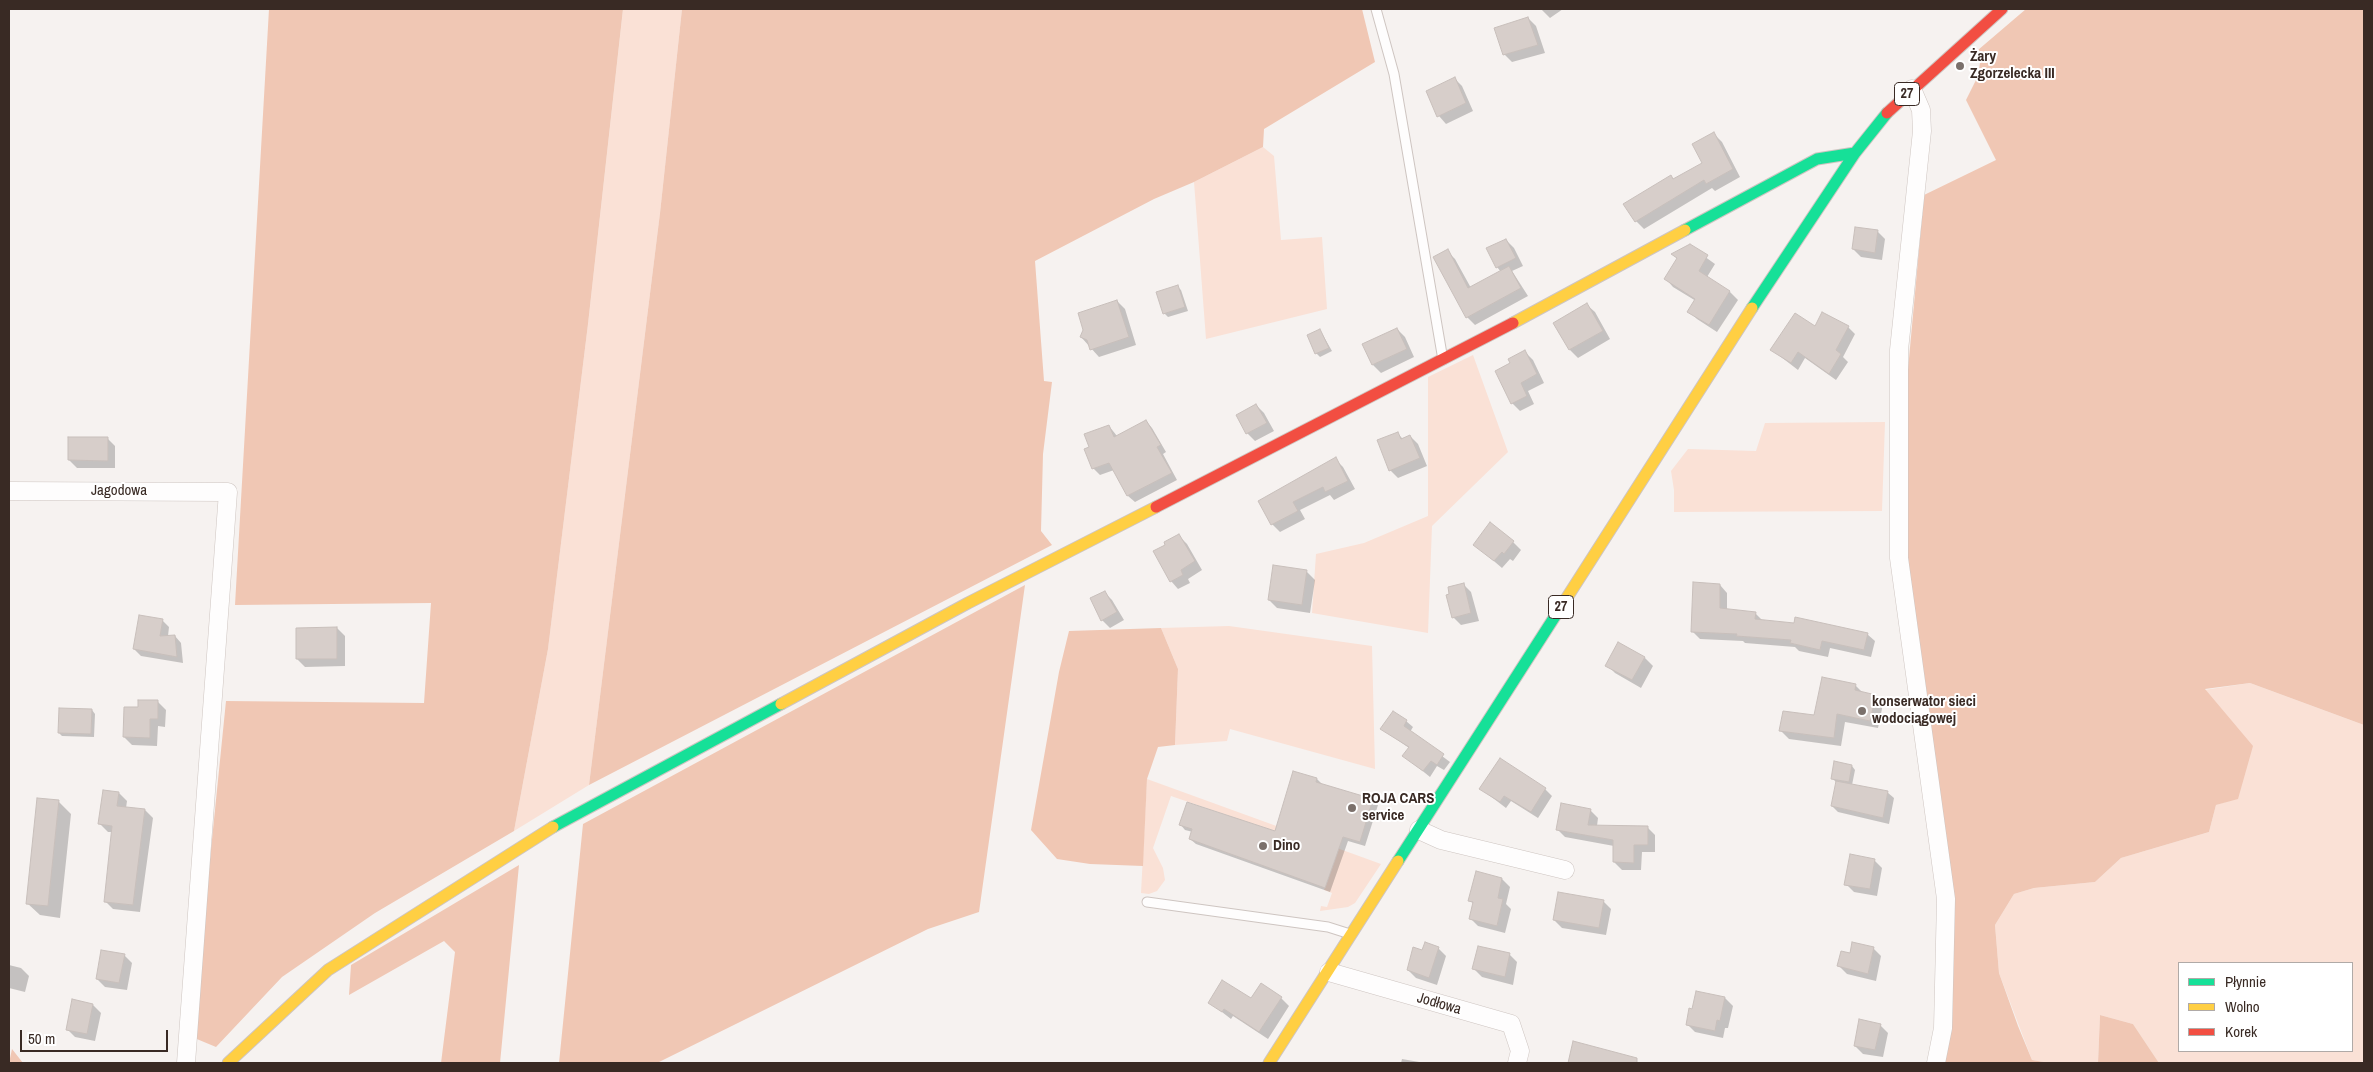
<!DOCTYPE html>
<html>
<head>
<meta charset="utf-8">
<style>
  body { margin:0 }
  #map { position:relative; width:2373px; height:1072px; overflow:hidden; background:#f6f2f0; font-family:"Archivo Narrow",sans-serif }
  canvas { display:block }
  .frame { position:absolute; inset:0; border:10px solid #392a24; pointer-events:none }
  .legend { position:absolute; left:2178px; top:962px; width:175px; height:90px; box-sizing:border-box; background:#fff; border:1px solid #b0aaa7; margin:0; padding:6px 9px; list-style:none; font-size:15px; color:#392a24 }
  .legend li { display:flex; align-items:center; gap:10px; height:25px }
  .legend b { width:25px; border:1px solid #b0aaa7 }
  .scale { position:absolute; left:20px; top:1030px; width:148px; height:22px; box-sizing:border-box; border:2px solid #392a24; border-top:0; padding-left:6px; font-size:15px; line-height:18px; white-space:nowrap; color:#392a24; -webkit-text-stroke:4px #fff; paint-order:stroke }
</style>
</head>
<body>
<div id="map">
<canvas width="2373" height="1072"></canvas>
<div class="frame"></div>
<ul class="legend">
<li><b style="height:6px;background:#16e098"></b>Płynnie</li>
<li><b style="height:6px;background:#ffcf43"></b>Wolno</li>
<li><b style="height:6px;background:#f24e42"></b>Korek</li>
</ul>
<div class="scale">50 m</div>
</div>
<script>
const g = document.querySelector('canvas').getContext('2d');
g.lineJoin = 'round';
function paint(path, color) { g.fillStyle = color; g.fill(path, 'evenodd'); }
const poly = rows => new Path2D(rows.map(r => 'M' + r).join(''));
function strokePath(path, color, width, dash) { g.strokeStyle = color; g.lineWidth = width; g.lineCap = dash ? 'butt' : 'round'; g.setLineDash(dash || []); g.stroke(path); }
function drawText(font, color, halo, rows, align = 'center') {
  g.font = font + ' "Archivo Narrow",sans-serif'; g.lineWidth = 4; g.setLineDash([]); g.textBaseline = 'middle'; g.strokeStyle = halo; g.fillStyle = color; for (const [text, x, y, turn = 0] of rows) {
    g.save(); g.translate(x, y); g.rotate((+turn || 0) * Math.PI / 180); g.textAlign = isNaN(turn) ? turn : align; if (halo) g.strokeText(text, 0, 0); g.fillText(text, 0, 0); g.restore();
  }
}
const green = poly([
  [623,9,682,9,660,213,589,785,514,831,548,649,588,324],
  [1263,147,1274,156,1281,240,1322,237,1327,309,1206,339,1194,182],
  [1473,355,1508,452,1432,526,1428,633,1312,613,1316,554,1364,543,1428,516,1428,377],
  [1885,422,1882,511,1674,512,1674,490,1671,471,1688,449,1756,451,1765,423],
  [1229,626,1372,646,1375,769,1230,729,1227,741,1175,745,1178,669,1161,628],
  [2250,683,2364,725,2364,1060,2361,1063,2159,1063,2133,1024,2100,1015,2098,1063,2050,1063,2032,1060,1999,973,1995,925,2014,894,2034,888,2095,882,2121,858,2209,832,2216,805,2234,799,2204,690],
  [2179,963,2352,963,2352,1051,2179,1051],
  [1147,779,1381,864,1355,903,1348,907,1320,911,1321,906,1327,907,1332,893,1324,890,1337,853,1171,796,1153,848,1163,868,1165,880,1157,891,1149,894,1141,893]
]);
const forest = poly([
  [269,9,623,9,588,324,548,649,514,831,375,913,282,977,216,1047,192,1037,226,701,424,703,431,603,235,605],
  [682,9,1362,9,1375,62,1264,129,1263,147,1194,182,1154,199,1035,261,1044,381,1052,382,1043,454,1041,531,1052,545,589,785,660,213],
  [2026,9,2364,9,2364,725,2250,683,2205,689,2253,746,2238,799,2216,805,2209,832,2121,858,2095,882,2034,888,2014,894,1995,925,1999,973,2018,1026,2032,1060,2050,1063,1936,1063,1948,978,1906,628,1902,435,1924,195,1996,160,1966,100,1978,76,1981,56,1978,50],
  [1025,585,979,912,928,929,657,1063,559,1063,583,824],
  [1161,628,1178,669,1175,745,1158,747,1147,779,1143,866,1090,864,1057,859,1031,830,1059,672,1069,631],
  [519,865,500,1063,441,1063,455,952,444,941,349,995,351,965],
  [2100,1015,2133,1024,2159,1063,2098,1063],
  [12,1049,23,1063,9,1063]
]);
const shadow = poly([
  [1541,9,1563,9,1550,18],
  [1528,18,1536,26,1545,53,1512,62,1504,54],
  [1454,78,1462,86,1473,111,1446,124,1439,116,1428,91],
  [1714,134,1722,142,1740,177,1715,191,1712,188,1644,229,1636,221,1671,176,1674,180,1703,163],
  [1877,231,1885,239,1882,260,1861,257,1853,249],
  [1506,240,1514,248,1523,266,1512,271,1528,296,1475,325,1467,317,1447,251,1455,259,1471,288,1501,272,1497,267],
  [1690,246,1715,264,1707,277,1730,292,1738,300,1717,332,1697,319,1689,311,1696,301,1673,287,1666,279,1678,259,1673,255],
  [1178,287,1181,290,1188,311,1168,317,1164,313],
  [1117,301,1125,309,1136,345,1099,357,1081,337],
  [1587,305,1595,312,1610,339,1578,358,1570,350,1555,323],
  [1815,327,1848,327,1855,334,1843,357,1848,362,1836,380,1805,358,1798,370,1772,350],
  [1397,329,1405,337,1414,357,1381,373,1373,365],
  [1320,330,1332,351,1320,357,1316,353],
  [1525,352,1533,360,1544,383,1528,391,1534,404,1520,411,1512,403,1512,363],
  [1256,405,1264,413,1274,431,1255,441,1247,433],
  [1146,421,1152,428,1166,452,1163,454,1177,480,1135,502,1128,496,1114,470,1100,475,1093,468,1090,448,1109,426,1117,436],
  [1397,433,1403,439,1410,436,1418,444,1427,466,1398,478,1390,470],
  [107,438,115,446,115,468,77,468,69,460],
  [1335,459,1343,467,1355,489,1334,500,1330,495,1300,510,1305,519,1280,532,1272,524,1259,501],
  [1179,536,1187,544,1202,570,1188,579,1190,583,1178,589,1171,581],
  [1513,542,1521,550,1513,561,1510,559,1502,568,1475,545],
  [1307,572,1315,580,1310,613,1277,608,1269,600],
  [1463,584,1471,592,1479,621,1461,625,1453,617],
  [1720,585,1727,593,1727,610,1755,613,1763,621,1867,634,1875,641,1871,657,1830,648,1828,657,1799,651,1795,647,1745,643,1743,641,1700,639,1692,631],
  [1104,592,1112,600,1124,620,1110,628,1102,620],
  [162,620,169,627,168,636,175,636,181,643,183,663,141,656,134,649],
  [337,628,345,636,345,666,305,667,297,659],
  [1619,644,1645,658,1653,666,1641,688,1615,673,1607,665],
  [1855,685,1863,693,1875,696,1883,704,1878,728,1845,722,1841,746,1789,739,1781,731,1815,716],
  [158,702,166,710,165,727,158,726,157,746,132,745,124,737,139,708],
  [92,710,95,714,94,737,62,736,59,733],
  [1406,721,1413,727,1410,732,1450,762,1444,770,1437,766,1430,777,1404,756,1409,748,1382,729],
  [1852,766,1855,770,1852,785,1887,792,1894,798,1889,824,1838,812,1832,806,1837,783,1832,778],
  [1317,779,1322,784,1373,800,1378,805,1365,846,1348,841,1330,892,1196,844,1190,839,1193,832,1185,830,1180,824,1276,833],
  [1481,789,1545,789,1552,796,1538,818,1511,801,1506,808],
  [119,793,127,801,126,808,145,810,153,818,140,912,113,909,105,901,113,832,108,832,100,824],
  [58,801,71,814,60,918,40,915,27,903],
  [1590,810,1598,818,1597,826,1647,827,1655,835,1655,852,1642,852,1641,870,1622,870,1614,862,1614,846,1565,837,1557,829],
  [1874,860,1882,868,1877,896,1854,892,1846,884],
  [1477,873,1502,879,1510,887,1506,904,1511,909,1505,933,1478,926,1470,918,1474,904,1470,901],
  [1603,901,1611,909,1606,935,1562,928,1554,920],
  [1438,948,1446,956,1437,985,1416,978,1408,970],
  [1873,948,1881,956,1876,981,1847,974,1839,966,1851,954],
  [1509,954,1517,962,1513,985,1482,977,1474,969],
  [124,955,132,963,127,990,105,987,97,979],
  [9,965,21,968,29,976,25,992,9,988],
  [1697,992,1725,998,1733,1006,1728,1028,1725,1028,1723,1038,1695,1032,1687,1024,1693,1010],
  [1281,998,1289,1006,1268,1039,1233,1016,1231,1019,1209,1002],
  [93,1005,101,1013,95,1041,75,1037,67,1029],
  [1880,1025,1888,1033,1883,1057,1863,1054,1855,1046],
  [1574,1043,1633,1058,1638,1063,1569,1063],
  [1402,1059,1425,1063,1426,1063,1401,1063]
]);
const building = poly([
  [1528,17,1538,45,1503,55,1494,28,1528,17],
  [1455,77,1466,103,1437,117,1426,91,1455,77],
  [1714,132,1733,169,1706,184,1704,180,1635,222,1623,204,1671,175,1673,179,1702,163,1692,144,1714,132],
  [1855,227,1878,230,1875,253,1852,249,1855,227],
  [1506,239,1516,258,1496,268,1486,248,1506,239],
  [1690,244,1708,255,1699,271,1730,291,1709,325,1687,312,1695,299,1664,279,1677,258,1671,254,1690,244],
  [1448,249,1468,288,1509,266,1521,288,1466,318,1433,257,1448,249],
  [1178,285,1185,307,1163,314,1156,292,1178,285],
  [1117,300,1129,337,1090,350,1087,340,1080,337,1083,330,1078,313,1117,300],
  [1587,303,1603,331,1569,350,1553,323,1587,303],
  [1822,312,1849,326,1836,350,1841,354,1829,374,1798,352,1791,363,1770,350,1795,313,1815,326,1822,312],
  [1397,328,1407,349,1372,365,1362,344,1397,328],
  [1320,329,1329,348,1315,354,1307,335,1320,329],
  [1525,350,1537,374,1521,383,1527,396,1511,404,1495,371,1510,363,1508,359,1525,350],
  [1256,404,1267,423,1246,434,1236,415,1256,404],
  [1146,420,1161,445,1157,447,1172,473,1127,496,1109,463,1092,469,1084,449,1089,447,1084,434,1109,425,1114,437,1146,420],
  [1398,432,1401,439,1410,435,1420,458,1389,471,1377,440,1398,432],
  [68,437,108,437,108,461,68,460,68,437],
  [1336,457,1348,481,1325,492,1323,487,1293,502,1298,511,1271,525,1258,501,1336,457],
  [1490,522,1514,541,1504,554,1502,552,1494,561,1473,545,1490,522],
  [1179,534,1195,561,1181,570,1183,575,1170,582,1153,551,1165,545,1164,542,1179,534],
  [1273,565,1307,570,1302,605,1268,600,1273,565],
  [1693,582,1720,584,1720,608,1756,612,1755,619,1794,623,1795,617,1868,633,1864,650,1822,641,1820,650,1790,643,1791,640,1736,636,1737,634,1691,632,1693,582],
  [1464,583,1471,613,1452,618,1446,595,1449,594,1448,587,1464,583],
  [1105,591,1117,612,1101,621,1090,598,1105,591],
  [139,615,163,619,160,636,175,635,177,657,133,649,139,615],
  [337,627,337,659,296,659,296,628,337,627],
  [1618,642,1645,657,1632,680,1605,666,1618,642],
  [1822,677,1856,684,1855,690,1876,695,1870,721,1837,714,1834,738,1779,731,1783,711,1814,715,1822,677],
  [138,700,158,700,158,719,150,719,150,738,123,737,124,707,138,707,138,700],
  [59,708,92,709,91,734,58,733,59,708],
  [1393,711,1407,720,1404,726,1444,754,1437,765,1431,761,1423,771,1402,756,1409,747,1380,729,1393,711],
  [1500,758,1546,788,1531,812,1504,796,1500,802,1479,789,1500,758],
  [1834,761,1852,765,1849,782,1831,779,1834,761],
  [1293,771,1317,778,1316,782,1373,799,1360,842,1343,837,1325,888,1189,839,1192,829,1179,825,1187,802,1275,831,1293,771],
  [1836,781,1888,791,1883,818,1831,806,1836,781],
  [103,790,119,792,117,806,145,809,133,905,104,902,112,826,98,824,103,790],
  [37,798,59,800,48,906,26,904,37,798],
  [1561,803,1591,809,1588,825,1648,826,1648,845,1634,845,1634,863,1613,862,1613,840,1556,830,1561,803],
  [1850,854,1875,859,1870,889,1844,885,1850,854],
  [1476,871,1502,878,1498,898,1503,899,1497,926,1469,919,1473,902,1468,901,1476,871],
  [1558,892,1604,900,1599,928,1553,920,1558,892],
  [1425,942,1439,947,1429,978,1407,970,1413,947,1422,950,1425,942],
  [1852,942,1874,947,1868,974,1837,966,1841,951,1850,953,1852,942],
  [1478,946,1510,953,1505,977,1472,969,1478,946],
  [101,950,125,954,119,983,96,979,101,950],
  [1222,980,1251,998,1261,983,1282,997,1259,1032,1224,1009,1222,1012,1208,1003,1222,980],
  [1696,991,1725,997,1720,1021,1717,1020,1715,1031,1686,1025,1689,1008,1692,1009,1696,991],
  [72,999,93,1004,87,1034,66,1030,72,999],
  [1859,1019,1881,1024,1875,1050,1854,1046,1859,1019],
  [1573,1041,1637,1058,1637,1063,1568,1063,1573,1041]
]);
const lane = poly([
  [1376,9,1394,74,1443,360],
  [1147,902,1328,927,1350,934]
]);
const street = poly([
  [1912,89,1921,110,1922,131,1899,350,1899,558,1946,899,1943,1028,1936,1063],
  [9,491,228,492,186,1063],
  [1419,830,1441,840,1565,870],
  [1329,972,1511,1024,1520,1051,1517,1063]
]);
const fast = poly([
  [1685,230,1817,159,1855,153],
  [1752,308,1855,153,1887,113],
  [553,827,781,704],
  [1398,861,1559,610]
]);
const slow = poly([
  [1513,323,1685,230],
  [1559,610,1752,308],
  [781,704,968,603,1156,507],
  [228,1063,328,970,553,827],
  [1269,1063,1398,861]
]);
const jam = poly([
  [1887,113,2002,9],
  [1156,507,1513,323]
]);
const markers = [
  [1960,66,5,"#7b706b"],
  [1862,711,5,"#7b706b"],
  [1352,808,5,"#7b706b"],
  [1263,846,5,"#7b706b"]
];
const shields = [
  [1907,94,25],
  [1561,607,25]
];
const shieldNames = [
  ["27",1907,94],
  ["27",1561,607]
];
const poiNames = [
  ["Żary",1970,57],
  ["Zgorzelecka III",1970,74],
  ["konserwator sieci",1872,702],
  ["wodociągowej",1872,719],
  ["ROJA CARS",1362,799],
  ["service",1362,816],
  ["Dino",1273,846]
];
const streetNames = [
  ["Jagodowa",119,491],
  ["Jodłowa",1439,1004,16]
];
paint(green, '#fae1d6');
paint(forest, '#f0c7b4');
paint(shadow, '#0003');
paint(building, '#d7ceca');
strokePath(building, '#c8bfbb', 1);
strokePath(lane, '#cec5c1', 11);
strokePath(street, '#cec5c1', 19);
strokePath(fast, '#cec5c1', 13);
strokePath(slow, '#cec5c1', 13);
strokePath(jam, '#cec5c1', 13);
strokePath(lane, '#fefdfd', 9);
strokePath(street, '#fefdfd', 18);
strokePath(fast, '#16e098', 11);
strokePath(slow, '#ffcf43', 11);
strokePath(jam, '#f24e42', 11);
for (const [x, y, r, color] of markers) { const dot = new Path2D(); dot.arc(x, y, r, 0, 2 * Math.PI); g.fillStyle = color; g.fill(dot); strokePath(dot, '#fff', 2); }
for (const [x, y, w] of shields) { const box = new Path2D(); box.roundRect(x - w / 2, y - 11.5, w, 23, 4); g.fillStyle = '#fff'; g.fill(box); strokePath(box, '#392a24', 1); }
drawText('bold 14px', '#392a24', null, shieldNames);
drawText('bold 15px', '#392a24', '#fff', poiNames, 'left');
drawText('15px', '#392a24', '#fff', streetNames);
</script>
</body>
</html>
